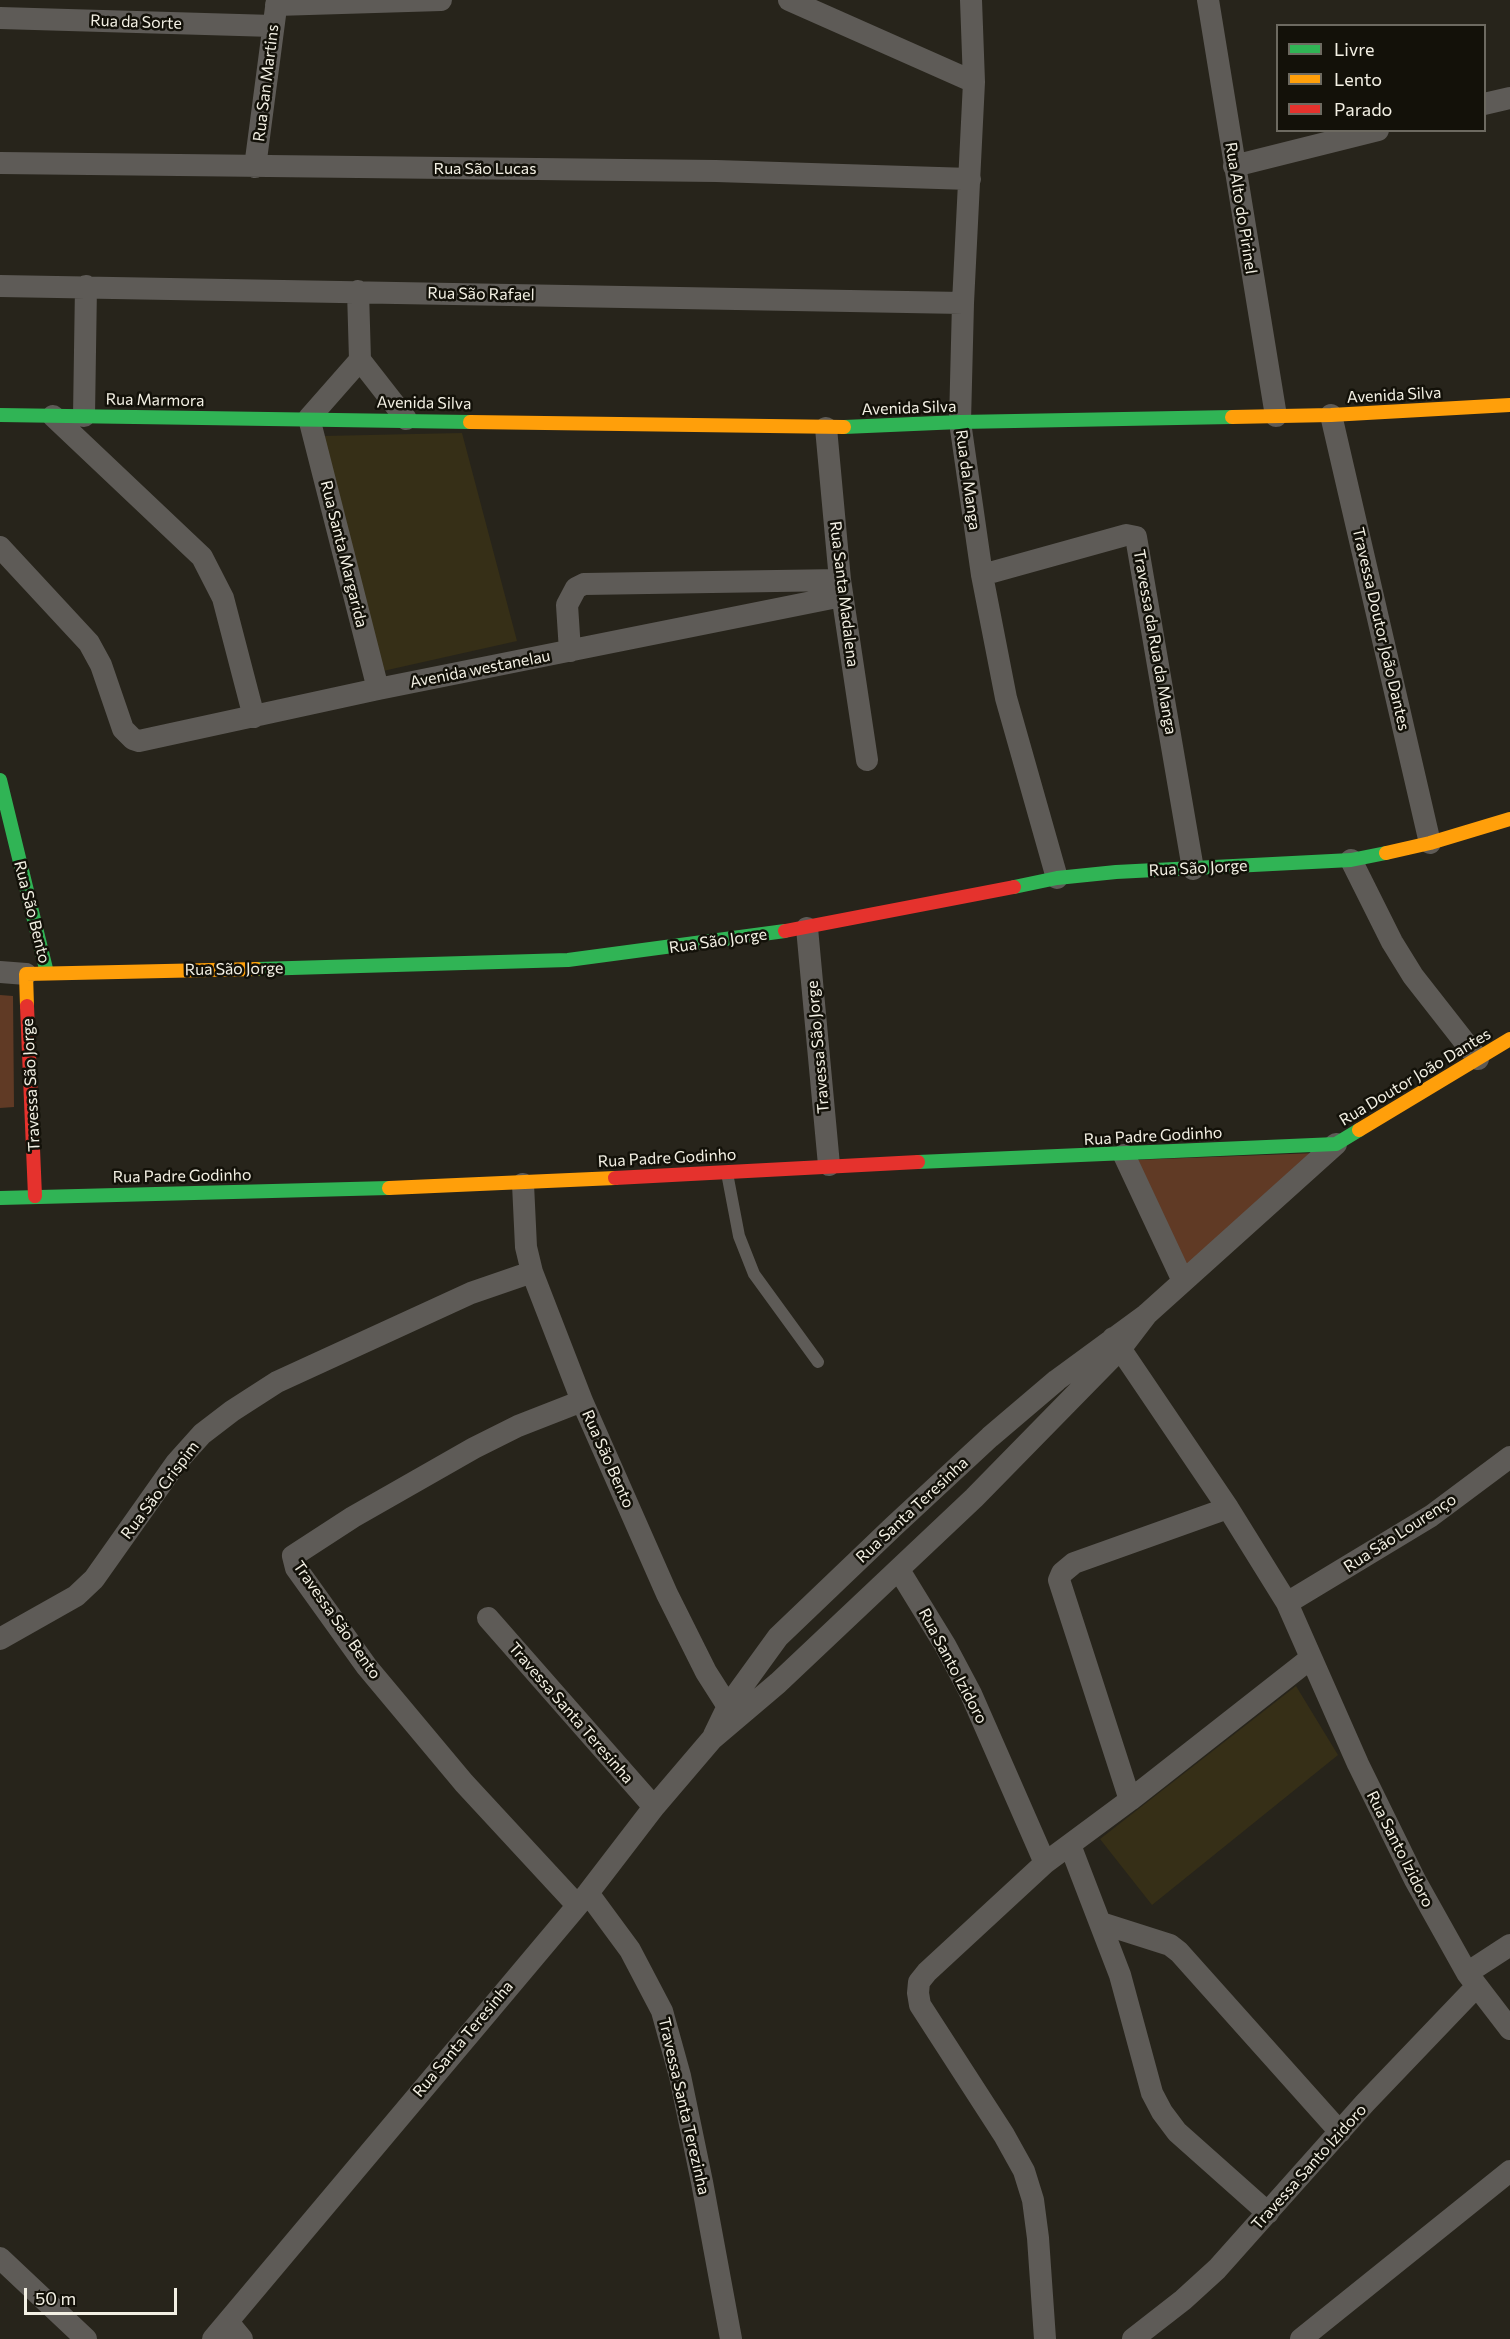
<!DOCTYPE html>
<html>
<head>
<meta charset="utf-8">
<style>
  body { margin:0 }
  #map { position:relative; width:1510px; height:2339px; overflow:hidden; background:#27241b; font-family:Commissioner,sans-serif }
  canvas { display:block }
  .legend { position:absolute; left:1276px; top:24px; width:210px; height:108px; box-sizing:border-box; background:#131109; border:2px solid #6d6a61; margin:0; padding:8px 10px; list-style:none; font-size:18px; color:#f3f0e4 }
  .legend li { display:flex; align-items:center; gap:12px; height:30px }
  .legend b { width:30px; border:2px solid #6d6a61 }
  .scale { position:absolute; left:24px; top:2288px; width:153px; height:27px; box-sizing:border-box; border:3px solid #f3f0e4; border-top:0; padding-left:8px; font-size:18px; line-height:21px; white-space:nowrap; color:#f3f0e4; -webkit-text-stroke:4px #131109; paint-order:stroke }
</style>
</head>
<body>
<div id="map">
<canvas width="1510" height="2339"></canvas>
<ul class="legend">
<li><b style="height:8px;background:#30b455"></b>Livre</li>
<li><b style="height:8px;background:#ff9f0a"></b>Lento</li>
<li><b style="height:8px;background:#e5322d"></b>Parado</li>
</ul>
<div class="scale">50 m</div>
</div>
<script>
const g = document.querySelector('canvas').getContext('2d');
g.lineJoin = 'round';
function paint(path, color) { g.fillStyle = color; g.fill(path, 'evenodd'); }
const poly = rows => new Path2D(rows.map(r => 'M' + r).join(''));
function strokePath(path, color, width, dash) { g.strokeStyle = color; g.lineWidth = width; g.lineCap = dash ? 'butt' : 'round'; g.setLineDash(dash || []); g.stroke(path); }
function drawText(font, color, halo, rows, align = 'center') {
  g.font = font + ' Commissioner,sans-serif'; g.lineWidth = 5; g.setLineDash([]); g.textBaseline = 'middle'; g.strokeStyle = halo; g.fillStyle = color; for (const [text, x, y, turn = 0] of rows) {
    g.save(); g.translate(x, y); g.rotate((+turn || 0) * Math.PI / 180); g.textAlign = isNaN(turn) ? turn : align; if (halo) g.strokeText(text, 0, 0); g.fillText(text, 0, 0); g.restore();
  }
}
const built = poly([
  [462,433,517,641,383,671,322,436],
  [1296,1686,1338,1755,1152,1905,1100,1839]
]);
const green = poly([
  [0,995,13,996,14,1107,0,1108],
  [1316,1153,1188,1269,1134,1160]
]);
const lane = poly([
  [727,1173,739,1236,754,1274,818,1362]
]);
const street = poly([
  [789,0,974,82],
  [971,0,974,82,963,303,960,422,982,575,1006,698,1057,878],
  [1208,0,1276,416],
  [276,5,441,0],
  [0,18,273,26],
  [1484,104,1510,98],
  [0,163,716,171,970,179],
  [1234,166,1378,130],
  [255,167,277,0],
  [0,286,963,303],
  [358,291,360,360],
  [1331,415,1430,843],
  [53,416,202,557,223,598,254,717],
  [84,416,86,286],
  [826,428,840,580,867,760],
  [0,547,89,643,101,665,123,729,133,739,139,741,378,689,842,596],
  [982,575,1126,535,1136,537,1193,869],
  [570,651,567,605,576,588,584,584,840,580],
  [378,689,309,418,360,360,406,419],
  [1351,860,1392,942,1413,976,1478,1059],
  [807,928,829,1165],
  [0,972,26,974],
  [1124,1155,1183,1281],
  [523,1184,526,1247,532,1272,582,1401,667,1594,706,1672,734,1716],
  [1113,1338,1228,1508,1287,1603,1358,1764,1415,1880,1467,1973,1510,2029],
  [899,1570,945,1645,971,1694,1045,1863],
  [1287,1603,1431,1516,1510,1457],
  [488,1618,654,1807],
  [0,1639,76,1596,94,1579,176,1463,202,1434,232,1411,277,1382,471,1293,532,1272],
  [714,1735,728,1706,778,1637,894,1526,990,1437,1057,1380,1147,1314,1336,1144],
  [1130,1800,1059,1580,1062,1573,1074,1563,1228,1508],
  [1070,1845,1120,1975,1152,2093,1162,2112,1177,2132,1268,2213],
  [588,1893,630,1950,662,2011,680,2076,702,2182,731,2339],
  [576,1904,464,1783,367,1667,296,1568,293,1556,353,1517,474,1448,518,1426,582,1401],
  [1101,1923,1170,1945,1179,1952,1340,2132],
  [1467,1973,1510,1945],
  [0,2258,86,2339],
  [228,2322,242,2339],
  [213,2339,588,1893,654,1807,712,1739,778,1683,974,1498,1121,1348,1147,1314],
  [1045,2339,1038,2238,1033,2200,1024,2171,1004,2135,920,2005,918,1993,919,1982,927,1972,1045,1863,1130,1800,1311,1658],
  [1133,2339,1183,2300,1217,2269,1365,2103,1476,1987],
  [1301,2339,1510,2171]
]);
const fast = poly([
  [0,415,470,422],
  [844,427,960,422,1232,417],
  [0,780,47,973],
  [1014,887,1057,878,1116,872,1351,860,1386,853],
  [257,969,568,960,785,931],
  [918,1162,1336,1144,1359,1130],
  [0,1198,389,1188]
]);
const slow = poly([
  [1232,417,1331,415,1510,405],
  [470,422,844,427],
  [1386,853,1430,843,1510,819],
  [27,1006,26,974,257,969],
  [1359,1130,1510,1039],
  [389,1188,615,1178]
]);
const jam = poly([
  [785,931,1014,887],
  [27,1006,35,1196],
  [615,1178,918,1162]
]);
const streetNames = [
  ["Rua da Sorte",136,22,2],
  ["Rua San Martins",266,83,-83],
  ["Rua São Lucas",485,169],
  ["Rua Alto do Pirinel",1241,208,81],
  ["Rua São Rafael",481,294,1],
  ["Avenida Silva",1394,395,-3],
  ["Rua Marmora",155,400,1],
  ["Avenida Silva",424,403,1],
  ["Avenida Silva",909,408,-2],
  ["Rua da Manga",968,480,82],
  ["Rua Santa Margarida",344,554,76],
  ["Rua Santa Madalena",844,594,83],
  ["Travessa Doutor João Dantes",1381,629,77],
  ["Travessa da Rua da Manga",1155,642,80],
  ["Avenida westanelau",480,669,-11],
  ["Rua São Jorge",1198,868,-3],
  ["Rua São Bento",32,912,76],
  ["Rua São Jorge",718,941,-8],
  ["Rua São Jorge",234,969,-1],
  ["Travessa São Jorge",818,1047,-95],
  ["Rua Doutor João Dantes",1415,1077,-31],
  ["Travessa São Jorge",31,1085,-93],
  ["Rua Padre Godinho",1153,1136,-3],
  ["Rua Padre Godinho",667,1158,-3],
  ["Rua Padre Godinho",182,1176,-1],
  ["Rua São Bento",608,1459,66],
  ["Rua São Crispim",160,1490,-53],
  ["Rua Santa Teresinha",912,1510,-43],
  ["Rua São Lourenço",1400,1533,-33],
  ["Travessa São Bento",337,1620,55],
  ["Rua Santo Izidoro",953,1666,62],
  ["Travessa Santa Teresinha",571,1713,49],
  ["Rua Santo Izidoro",1400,1849,63],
  ["Rua Santa Teresinha",463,2039,-50],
  ["Travessa Santa Terezinha",684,2106,77],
  ["Travessa Santo Izidoro",1309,2167,-48]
];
paint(built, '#362f17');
paint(green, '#603a25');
strokePath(lane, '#5e5b57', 12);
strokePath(street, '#5e5b57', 22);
strokePath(fast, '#30b455', 14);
strokePath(slow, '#ff9f0a', 14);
strokePath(jam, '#e5322d', 14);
drawText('16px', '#f3f0e4', '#131109', streetNames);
</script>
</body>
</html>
